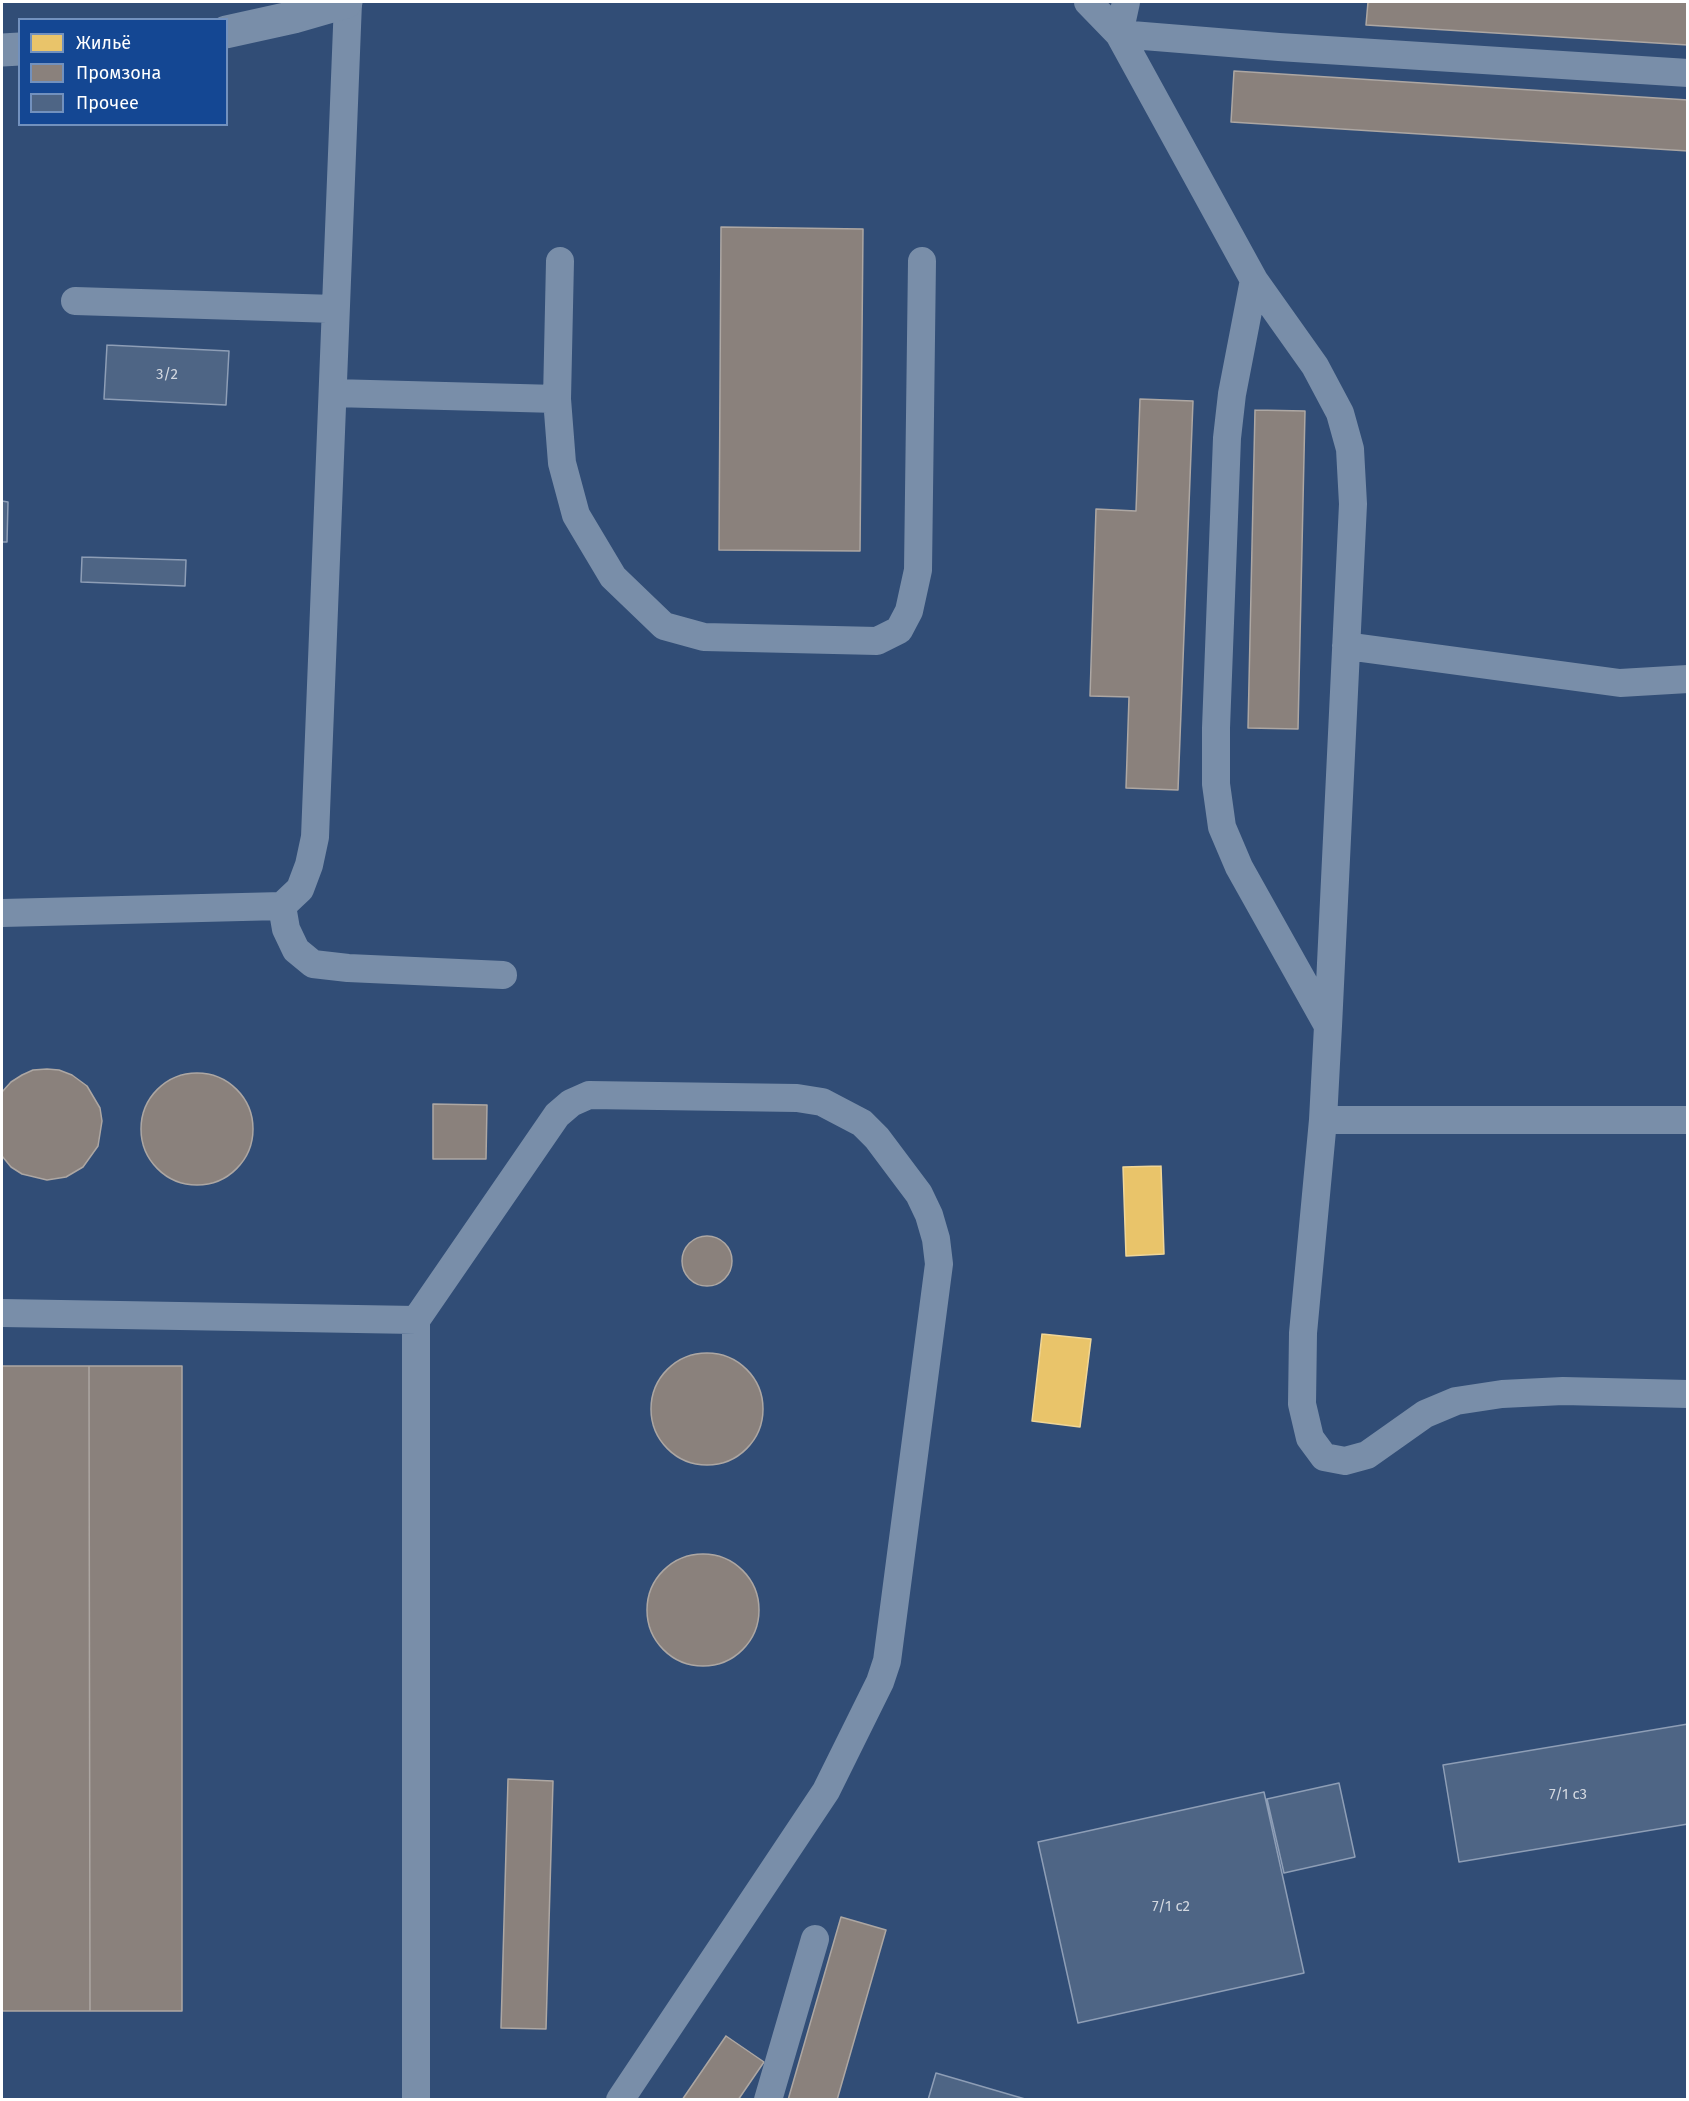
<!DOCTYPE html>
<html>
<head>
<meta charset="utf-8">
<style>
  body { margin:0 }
  #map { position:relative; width:1689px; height:2101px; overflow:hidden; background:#314d76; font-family:"Fira Sans",sans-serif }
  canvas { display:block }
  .frame { position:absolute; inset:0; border:3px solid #fff; pointer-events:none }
  .legend { position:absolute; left:18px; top:18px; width:210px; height:108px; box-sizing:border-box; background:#144793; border:2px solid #7291be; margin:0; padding:8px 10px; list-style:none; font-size:18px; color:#fff }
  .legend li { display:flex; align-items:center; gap:12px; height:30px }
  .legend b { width:30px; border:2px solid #7291be }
</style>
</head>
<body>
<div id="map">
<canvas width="1689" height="2101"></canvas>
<div class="frame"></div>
<ul class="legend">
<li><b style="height:16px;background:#e9c46a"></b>Жильё</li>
<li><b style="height:16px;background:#8a817c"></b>Промзона</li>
<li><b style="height:16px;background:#4e6585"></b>Прочее</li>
</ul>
</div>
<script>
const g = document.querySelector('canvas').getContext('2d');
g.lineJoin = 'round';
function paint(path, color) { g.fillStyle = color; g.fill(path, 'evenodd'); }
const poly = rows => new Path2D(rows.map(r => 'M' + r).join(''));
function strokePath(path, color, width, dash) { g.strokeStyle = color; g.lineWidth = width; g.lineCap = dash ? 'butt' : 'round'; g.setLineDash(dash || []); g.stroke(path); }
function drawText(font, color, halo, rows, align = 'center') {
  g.font = font + ' "Fira Sans",sans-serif'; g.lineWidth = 6; g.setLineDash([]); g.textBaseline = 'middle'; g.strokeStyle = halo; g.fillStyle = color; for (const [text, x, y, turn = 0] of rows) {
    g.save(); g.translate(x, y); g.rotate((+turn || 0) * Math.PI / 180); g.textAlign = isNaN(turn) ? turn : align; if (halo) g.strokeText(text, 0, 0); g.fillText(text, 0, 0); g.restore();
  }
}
const homes = poly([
  [1161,1166,1164,1254,1126,1256,1123,1167,1161,1166],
  [1042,1334,1091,1339,1080,1427,1032,1421,1042,1334]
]);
const industry = poly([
  [1368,2,1688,2,1688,45,1366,25,1368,2],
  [1234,71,1688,100,1688,151,1231,122,1234,71],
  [721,227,863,229,860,551,719,550,721,227],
  [1140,399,1193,401,1178,790,1126,788,1129,697,1090,696,1096,509,1136,511,1140,399],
  [1255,410,1305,411,1298,729,1248,728,1255,410],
  [47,1069,59,1070,72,1075,87,1086,100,1108,102,1121,98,1146,83,1167,66,1177,47,1180,22,1174,11,1167,2,1156,2,1092,11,1082,22,1075,33,1070,47,1069],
  '141 1129a56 56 0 1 1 112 0a56 56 0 1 1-112 0Z',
  [433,1104,487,1105,486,1159,433,1159,433,1104],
  '682 1261a25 25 0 1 1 50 0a25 25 0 1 1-50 0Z',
  '651 1409a56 56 0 1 1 112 0a56 56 0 1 1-112 0Z',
  [2,1366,89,1366,90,2011,2,2011,2,1366],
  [89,1366,182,1366,182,2011,90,2011,89,1366],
  '647 1610a56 56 0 1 1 112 0a56 56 0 1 1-112 0Z',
  [508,1779,553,1781,546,2029,501,2028,508,1779],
  [841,1917,886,1930,837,2100,788,2100,841,1917],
  [726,2036,764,2062,738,2100,682,2100,726,2036]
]);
const building = poly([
  [107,345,229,351,226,405,104,399,107,345],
  [2,501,8,502,7,542,2,542,2,501],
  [82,557,186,560,185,586,81,582,82,557],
  [1688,1724,1688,1824,1459,1862,1443,1765,1688,1724],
  [1339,1783,1355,1857,1284,1873,1267,1799,1339,1783],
  [1264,1792,1304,1973,1078,2023,1038,1842,1264,1792],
  [936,2073,1025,2099,1024,2100,928,2100,936,2073]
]);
const lane = poly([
  [1088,2,1119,34,1254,280,1315,366,1340,413,1350,449,1353,504,1328,1026,1323,1120,1303,1333,1302,1404,1310,1438,1324,1457,1345,1461,1367,1455,1425,1414,1456,1401,1502,1394,1563,1391,1688,1394],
  [1126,2,1119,34,1279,47,1688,73],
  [560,261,557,399,562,463,576,515,613,577,664,626,704,637,877,641,899,630,909,611,918,570,922,261],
  [1254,280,1232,394,1227,438,1216,728,1216,784,1222,827,1239,867,1328,1026],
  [75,301,335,309],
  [333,393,557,399],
  [1346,646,1620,683,1688,679],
  [282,906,286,929,296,950,313,964,348,968,503,975],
  [2,913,282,906,300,889,309,865,315,837,348,2],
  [1323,1120,1688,1120],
  [2,1313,416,1320,557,1115,571,1103,589,1095,797,1098,822,1102,862,1123,877,1138,919,1194,929,1215,936,1239,939,1264,887,1661,880,1682,826,1791,620,2100],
  [416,1320,416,2100],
  [768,2100,815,1939]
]);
const street = poly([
  [226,32,294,17,346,2],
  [2,50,20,49]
]);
const numberNames = [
  ["3/2",167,375],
  ["7/1 с3",1568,1795],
  ["7/1 с2",1171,1907]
];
paint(homes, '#e9c46a');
strokePath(homes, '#f0d697', 1.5);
paint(industry, '#8a817c');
strokePath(industry, '#ada7a3', 1.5);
paint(building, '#4e6585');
strokePath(building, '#8e9eb6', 1.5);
strokePath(lane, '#798ea9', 28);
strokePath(street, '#798ea9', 33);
drawText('15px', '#d3d8e0', null, numberNames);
</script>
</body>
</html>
